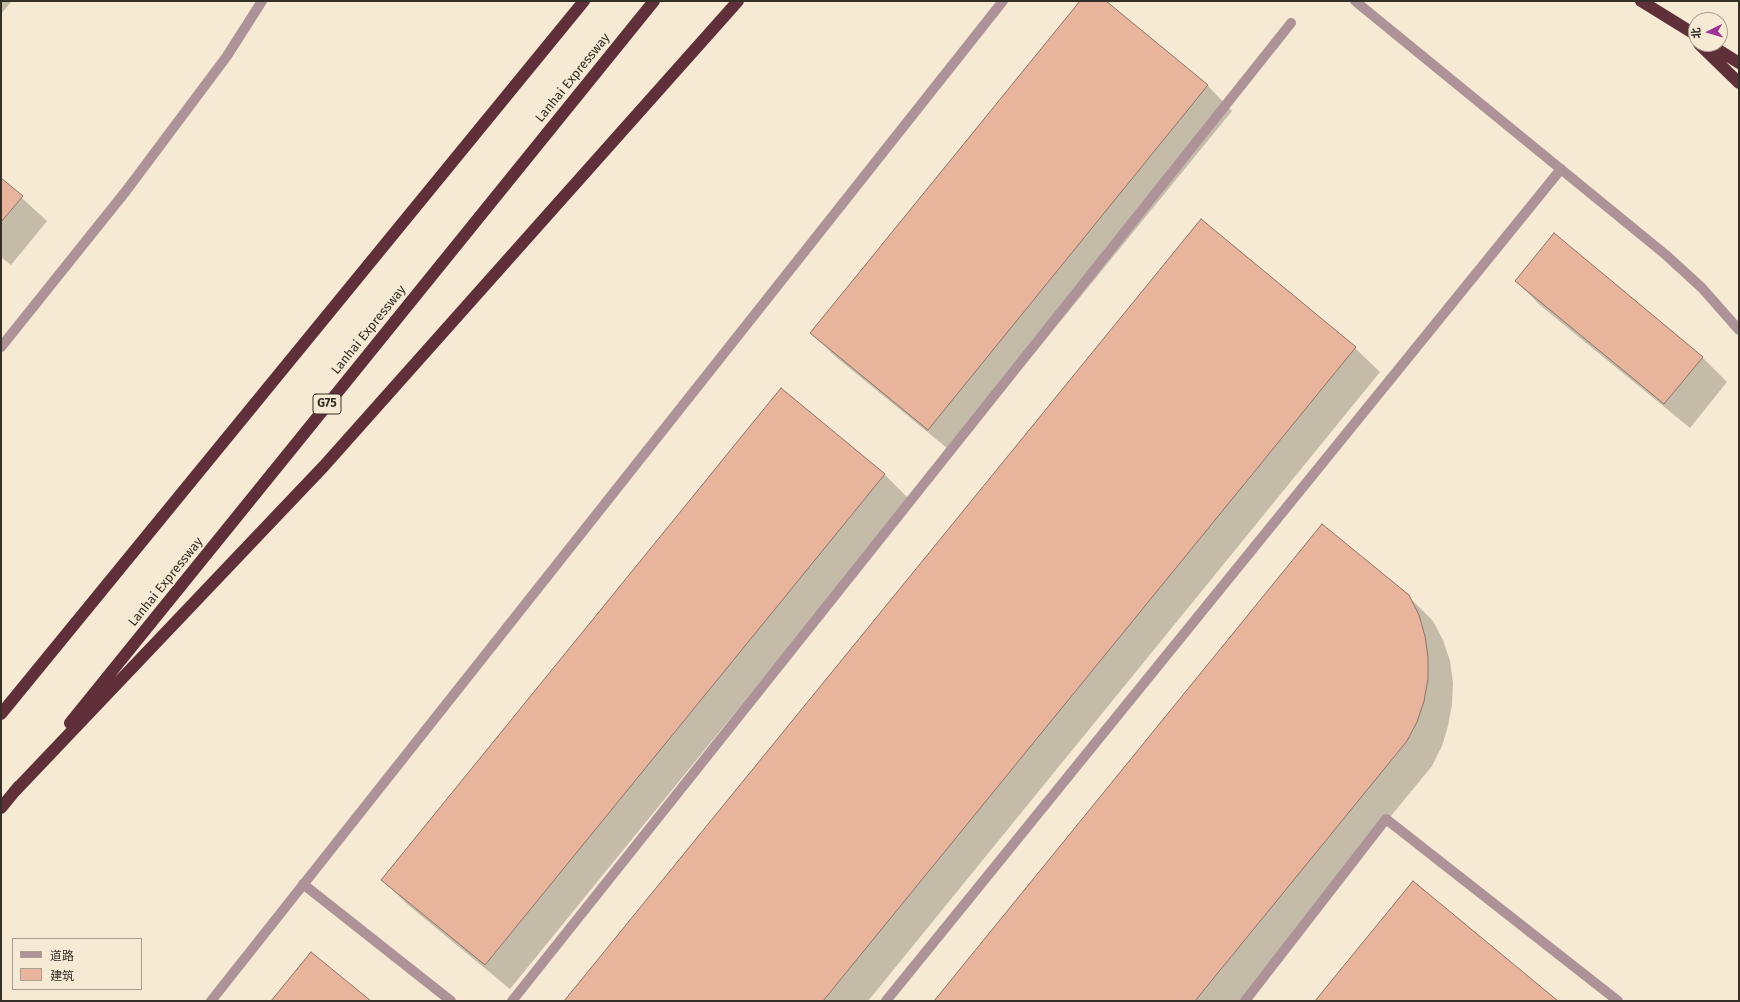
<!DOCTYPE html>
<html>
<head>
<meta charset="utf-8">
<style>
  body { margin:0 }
  #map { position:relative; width:1740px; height:1002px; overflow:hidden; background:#f6ead4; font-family:"Fira Sans","Noto Sans SC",sans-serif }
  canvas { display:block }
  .frame { position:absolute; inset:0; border:2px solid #332e26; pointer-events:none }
  .legend { position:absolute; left:12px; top:938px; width:130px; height:52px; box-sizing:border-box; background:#f6ead4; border:1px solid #a89f8e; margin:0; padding:5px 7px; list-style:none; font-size:12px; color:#332e26 }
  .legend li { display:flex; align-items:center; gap:8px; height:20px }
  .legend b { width:20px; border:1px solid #a89f8e }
  .north { position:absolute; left:1688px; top:12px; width:40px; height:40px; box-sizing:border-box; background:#f6ead4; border:1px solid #a89f8e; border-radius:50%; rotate:265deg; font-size:11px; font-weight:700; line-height:16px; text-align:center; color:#332e26 }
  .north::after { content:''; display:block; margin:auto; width:14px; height:18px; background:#9c3395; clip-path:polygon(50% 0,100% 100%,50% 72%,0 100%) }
</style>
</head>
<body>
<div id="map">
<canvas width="1740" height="1002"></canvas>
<div class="frame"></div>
<ul class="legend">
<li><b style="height:5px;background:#ad9397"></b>道路</li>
<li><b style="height:11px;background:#e8b49b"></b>建筑</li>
</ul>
<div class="north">北</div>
</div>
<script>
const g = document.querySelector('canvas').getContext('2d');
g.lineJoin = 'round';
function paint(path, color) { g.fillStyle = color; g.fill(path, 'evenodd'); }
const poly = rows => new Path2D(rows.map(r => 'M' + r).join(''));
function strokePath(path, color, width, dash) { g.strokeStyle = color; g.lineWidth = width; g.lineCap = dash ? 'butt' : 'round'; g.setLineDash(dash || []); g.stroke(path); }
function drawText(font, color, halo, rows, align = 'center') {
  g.font = font + ' "Fira Sans",sans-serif'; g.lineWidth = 3.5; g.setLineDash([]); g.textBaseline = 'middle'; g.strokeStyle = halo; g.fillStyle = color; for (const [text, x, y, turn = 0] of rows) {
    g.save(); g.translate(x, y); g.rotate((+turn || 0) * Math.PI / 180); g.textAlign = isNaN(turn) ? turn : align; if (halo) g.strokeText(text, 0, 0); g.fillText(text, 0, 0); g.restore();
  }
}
const shadow = poly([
  [1,1,12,1,1,14],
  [1082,1,1104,1,1208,86,1232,111,953,453,836,357,811,333],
  [1,179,47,221,11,265,1,257],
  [1516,281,1702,357,1727,382,1690,428,1541,306],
  [1355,348,1380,372,868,1001,565,1001],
  [884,474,909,499,510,989,407,904,382,879],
  [1408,596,1433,621,1443,640,1450,661,1453,683,1452,704,1448,726,1442,746,1432,766,1239,1001,935,1001]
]);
const building = poly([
  [1080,1,1106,1,1208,85,928,430,810,333,1080,1],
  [1,178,23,196,1,222,1,178],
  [1201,219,1356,347,823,1001,564,1001,1201,219],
  [1554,233,1703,357,1664,404,1515,281,1554,233],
  [781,388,885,474,485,965,381,880,781,388],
  [1322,524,1409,595,1419,615,1425,636,1428,657,1428,679,1424,701,1417,722,1407,741,1195,1001,934,1001,1322,524],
  [1413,881,1558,1001,1315,1001,1413,881],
  [311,952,371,1001,271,1001,311,952]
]);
const minor = poly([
  [1355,1,1666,255,1702,288,1739,330],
  [303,884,451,1001],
  [211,1001,1003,1],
  [512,1001,1291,23],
  [886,1001,1561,169],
  [1245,1001,1386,819,1618,1001]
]);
const tertiary = poly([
  [1,347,126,191,227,56,262,1]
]);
const motorway = poly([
  [1641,1,1696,35],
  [1699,44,1739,83],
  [1709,44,1739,63],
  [1,714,584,1],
  [70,723,654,1],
  [14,792,324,466,738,1],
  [1,808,19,786]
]);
const shields = [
  [327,404,28]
];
const shieldNames = [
  ["G75",327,404]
];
const streetNames = [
  ["Lanhai Expressway",573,78,-51],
  ["Lanhai Expressway",369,330,-51],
  ["Lanhai Expressway",166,582,-51]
];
paint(shadow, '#0003');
paint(building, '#e8b49b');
strokePath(building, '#8a746a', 1);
strokePath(minor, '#ad9397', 10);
strokePath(tertiary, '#ad9397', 10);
strokePath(motorway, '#60303a', 12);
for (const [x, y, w] of shields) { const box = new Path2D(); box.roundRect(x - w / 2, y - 10, w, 20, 3); g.fillStyle = '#f6ead4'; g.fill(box); strokePath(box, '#332e26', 1); }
drawText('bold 12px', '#332e26', null, shieldNames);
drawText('13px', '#332e26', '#f6ead4', streetNames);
</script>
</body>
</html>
